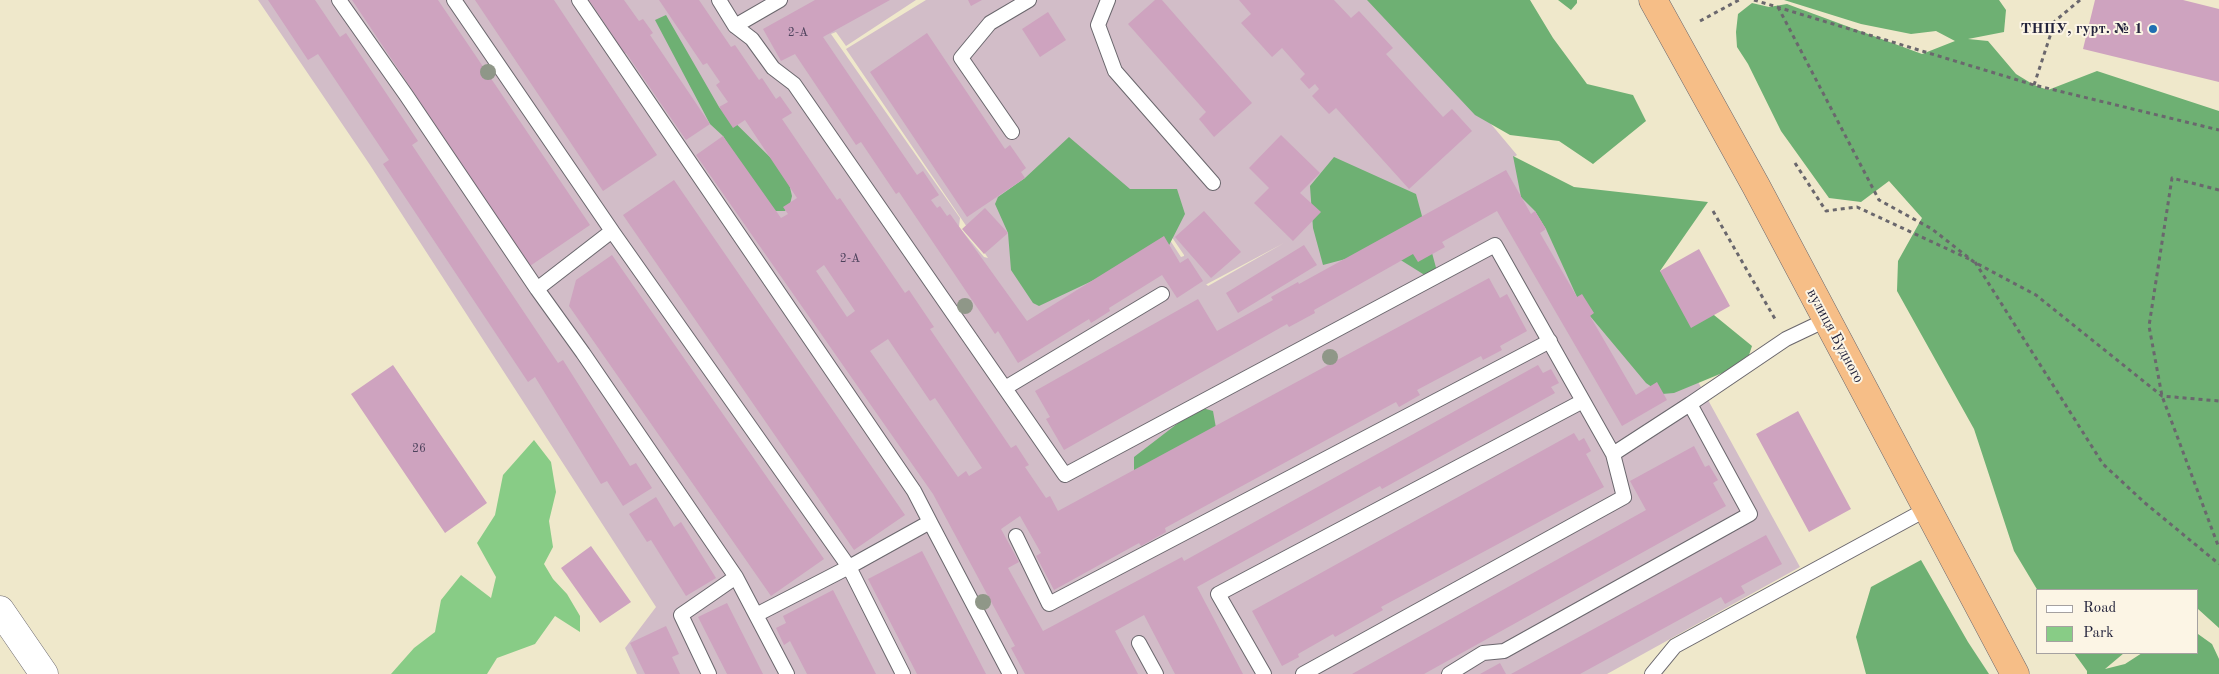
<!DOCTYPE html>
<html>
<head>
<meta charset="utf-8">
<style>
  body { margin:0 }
  #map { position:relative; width:2219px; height:674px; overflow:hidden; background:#efe8cb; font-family:"Old Standard TT",serif }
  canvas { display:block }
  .legend { position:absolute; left:2036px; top:589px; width:162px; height:65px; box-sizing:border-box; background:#fcf5e5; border:1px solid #a5a1a1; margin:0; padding:6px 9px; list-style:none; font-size:15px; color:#22223b }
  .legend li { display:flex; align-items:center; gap:10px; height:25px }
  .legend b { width:25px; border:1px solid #a5a1a1 }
</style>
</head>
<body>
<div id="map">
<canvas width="2219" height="674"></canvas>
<ul class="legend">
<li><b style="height:6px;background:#fff"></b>Road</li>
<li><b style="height:14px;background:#88cc86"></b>Park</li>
</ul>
</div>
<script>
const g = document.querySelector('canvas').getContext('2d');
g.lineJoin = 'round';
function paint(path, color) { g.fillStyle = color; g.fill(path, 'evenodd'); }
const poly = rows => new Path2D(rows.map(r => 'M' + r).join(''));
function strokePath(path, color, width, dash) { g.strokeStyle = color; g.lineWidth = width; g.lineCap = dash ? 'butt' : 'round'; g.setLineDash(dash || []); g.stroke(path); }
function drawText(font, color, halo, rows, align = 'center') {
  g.font = font + ' "Old Standard TT",serif'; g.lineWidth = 4; g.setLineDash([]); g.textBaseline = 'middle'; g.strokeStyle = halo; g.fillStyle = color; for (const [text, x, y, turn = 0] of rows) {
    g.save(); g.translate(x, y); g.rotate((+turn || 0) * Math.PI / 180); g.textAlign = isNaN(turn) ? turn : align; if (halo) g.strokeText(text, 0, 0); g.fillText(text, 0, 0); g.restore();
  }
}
const industrial = poly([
  [258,0,916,0,846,46,836,32,831,34,960,218,959,227,984,257,988,258,846,49,926,0,1387,0,1517,155,1514,157,1686,360,1800,567,1607,674,637,674,625,648,656,607,370,165],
  [1165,227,1184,255,1184,256,1181,257,1164,231],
  [1284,243,1208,286,1206,284,1207,284]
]);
const green = poly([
  [534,440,551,462,556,492,549,521,553,547,544,564,553,579,567,594,580,616,580,632,555,616,535,644,497,658,487,674,391,674,414,648,435,632,441,600,461,575,491,598,496,577,477,543,495,515,503,475]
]);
const forest = poly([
  [1367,0,1530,0,1553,38,1587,84,1633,95,1646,121,1593,164,1559,141,1510,135,1475,115],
  [1558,0,1577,0,1577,3,1571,10],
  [1784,0,1999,0,2006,10,2004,32,1968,39,1988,41,2016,74,2034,85,2048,90,2097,71,2219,111,2219,628,2198,609,2198,590,2038,591,2014,551,1974,429,1897,291,1898,261,1922,218,1889,181,1861,202,1829,198,1781,131,1748,64,1737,47,1736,32,1738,14,1752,3,1769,7,1787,4,1922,54,1955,41,1936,31,1911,34,1861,24],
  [666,15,719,107,781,168,788,179,792,196,790,204,785,211,769,211,723,136,710,124,655,20],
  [1069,137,1130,189,1177,189,1185,214,1160,263,1128,264,1039,306,1033,303,1011,270,1008,233,995,204,998,197,1025,178],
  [1513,156,1574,187,1708,202,1660,271,1752,346,1749,355,1732,369,1674,393,1662,394,1646,383,1590,316,1577,297,1546,229,1535,211,1521,197],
  [1334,157,1416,194,1438,275,1431,279,1383,249,1323,265,1313,228,1310,186],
  [1199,407,1213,411,1216,428,1134,478,1134,457],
  [1921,560,1968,642,1989,674,1866,674,1856,637,1871,587],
  [2198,634,2212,644,2219,659,2219,674,2087,674,2087,671,2074,653,2124,653,2105,669,2125,664,2142,653,2198,653]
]);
const building = poly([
  [268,0,315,0,340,37,346,33,418,141,412,145,558,363,563,360,630,466,636,463,652,488,623,506,607,481,601,484,535,377,528,382,383,164,389,160,318,54,308,60],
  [352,0,438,0,590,225,530,266],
  [475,0,554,0,657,155,603,191],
  [589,0,624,0,639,21,643,19,653,33,650,35,710,124,686,140,626,53,623,55,612,39,614,37],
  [659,0,699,0,731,47,735,45,759,80,762,78,776,99,780,96,792,113,782,119,837,200,840,198,905,293,909,290,934,327,930,329,1011,448,1016,445,1029,465,1025,467,1046,498,1050,496,1058,511,1489,278,1500,298,1507,294,1527,331,1500,346,1502,350,1483,360,1481,356,1417,390,1420,395,1399,407,1396,402,1165,528,1166,532,1141,546,1139,543,1054,590,1036,556,1041,553,1020,516,1001,529,1019,562,1008,568,1043,631,1182,557,1184,561,1538,365,1543,373,1551,369,1559,383,1551,387,1555,393,1382,489,1380,486,1197,587,1243,674,1175,674,1144,615,1115,631,1138,674,1025,674,1011,648,1015,646,933,494,696,155,723,136,781,218,788,214,783,207,797,198,745,120,733,128,719,107,728,102,716,85,720,82,707,63,703,65],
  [824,265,855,311,847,317,816,271],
  [888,339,930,401,935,398,982,468,969,476,966,471,958,477,870,351],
  [815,0,890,0,823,37,917,175,923,171,939,195,931,200,937,208,940,206,947,216,950,214,1027,321,1164,236,1180,263,1188,258,1203,281,1177,298,1162,275,1109,308,1110,311,1091,323,1089,319,1018,363,998,331,995,334,899,192,896,194,861,142,856,145,795,54,781,61,763,29],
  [968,0,982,0,971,6],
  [1155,0,1162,0,1252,103,1214,137,1199,119,1206,112,1128,24],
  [1239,0,1334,0,1351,18,1359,11,1393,48,1386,54,1443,117,1452,109,1472,131,1409,189,1336,108,1329,114,1312,96,1319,89,1315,84,1309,89,1300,79,1305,74,1282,48,1272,57,1241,23,1251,14],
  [2095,0,2183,0,2219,9,2219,82,2083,49],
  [1048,12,1066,40,1040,57,1022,29],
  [927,33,1005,149,1010,145,1026,168,1021,172,1025,178,967,217,870,72],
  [1281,135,1320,173,1300,193,1321,212,1293,241,1254,203,1269,188,1249,168],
  [1506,170,1531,214,1535,211,1546,229,1540,233,1577,297,1582,294,1594,313,1590,316,1636,395,1657,382,1667,400,1622,426,1497,211,1442,242,1445,247,1418,262,1413,254,1314,310,1315,313,1289,327,1287,324,1064,450,1046,419,1050,417,1035,391,1198,299,1217,331,1273,300,1271,297,1298,282,1299,284],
  [674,180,905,515,854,550,623,215],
  [985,208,1008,233,984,254,962,229],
  [1204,211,1241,252,1211,278,1175,237],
  [1304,245,1317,265,1238,313,1226,293],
  [1699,249,1730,306,1691,328,1660,271],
  [612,255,824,559,771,596,569,306,576,280],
  [393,365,487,503,445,533,351,394],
  [1798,411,1851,509,1809,532,1756,434],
  [1574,433,1579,441,1584,438,1591,451,1586,454,1604,487,1381,607,1383,610,1335,637,1333,634,1298,654,1299,657,1282,666,1252,611],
  [1694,446,1705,467,1709,465,1718,480,1713,483,1726,506,1424,674,1352,674,1646,510,1630,481],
  [656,497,674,527,681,522,716,578,686,596,651,540,647,542,629,514],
  [1766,535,1782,564,1741,586,1745,593,1725,604,1721,597,1580,674,1511,674],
  [591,546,631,602,600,623,561,568],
  [922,551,986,674,917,674,868,579],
  [833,590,876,674,807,674,790,641,784,645,776,628,786,623,783,616],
  [727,603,763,674,727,674,698,617],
  [666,626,679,654,672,657,680,674,645,674,630,643],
  [1500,663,1506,674,1480,674]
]);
const path = poly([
  [1754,0,2034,85,2219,130],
  [1778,7,1879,200,1932,229,1974,262,2036,295,2162,396,2219,401],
  [1700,21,1739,0],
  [2034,85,2055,21,2080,0],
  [1795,163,1826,211,1857,207,1969,259],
  [2219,190,2172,178,2149,326,2162,396,2219,548],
  [1713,211,1775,319],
  [1975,262,2103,464,2145,503,2219,564]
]);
const lane = poly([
  [339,0,406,95,537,289],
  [454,0,612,231],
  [579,0,914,491,930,522],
  [719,0,735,26,780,0],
  [1108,0,1098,25,1115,71,1213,183],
  [735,26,752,39,773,68,794,84,1065,475,1495,245,1613,454,1690,404,1750,514,1504,651,1483,653,1449,674],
  [1012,132,961,58,990,23,1029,0],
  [1005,388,1162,294],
  [1690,404,1786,339,1826,320],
  [1016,536,1049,604,1550,341],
  [736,577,583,353,537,289,612,231,849,567,756,615],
  [1139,643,1156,674],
  [709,674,681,615,736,577,787,674],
  [903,674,849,567,930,522,1010,674],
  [1264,674,1218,594,1583,401],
  [1303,674,1624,497,1613,454],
  [1652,674,1675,646,1927,509]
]);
const street = poly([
  [0,610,44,674]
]);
const highway = poly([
  [1653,0,1756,186,2015,674]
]);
const trees = [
  [488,72],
  [965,306],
  [1330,357],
  [983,602]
];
const markers = [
  [2153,29,5,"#1f6fb2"]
];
const numberNames = [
  ["2-А",798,33],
  ["2-А",850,259],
  ["26",419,449]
];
const poiNames = [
  ["ТНПУ, гурт. № 1",2143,29]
];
const streetNames = [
  ["вулиця Будного",1835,336,62]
];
paint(industrial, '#d2bdc8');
paint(green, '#88cc86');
paint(forest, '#6eb073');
paint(building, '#cea3bf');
strokePath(lane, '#6a676d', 16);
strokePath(street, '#6a676d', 29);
strokePath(highway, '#6a676d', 29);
strokePath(path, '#6a676d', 3, [4, 4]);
strokePath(lane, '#fff', 14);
strokePath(street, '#fff', 28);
strokePath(highway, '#f6be87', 28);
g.fillStyle = '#8f9788';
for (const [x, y] of trees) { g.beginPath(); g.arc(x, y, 8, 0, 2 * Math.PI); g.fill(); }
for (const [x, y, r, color] of markers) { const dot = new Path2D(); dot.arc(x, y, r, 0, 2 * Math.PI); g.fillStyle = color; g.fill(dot); strokePath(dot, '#fcf5e5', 2); }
drawText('12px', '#4d425c', null, numberNames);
drawText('bold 15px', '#22223b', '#fcf5e5', poiNames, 'right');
drawText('15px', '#22223b', '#fcf5e5', streetNames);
</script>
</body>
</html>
